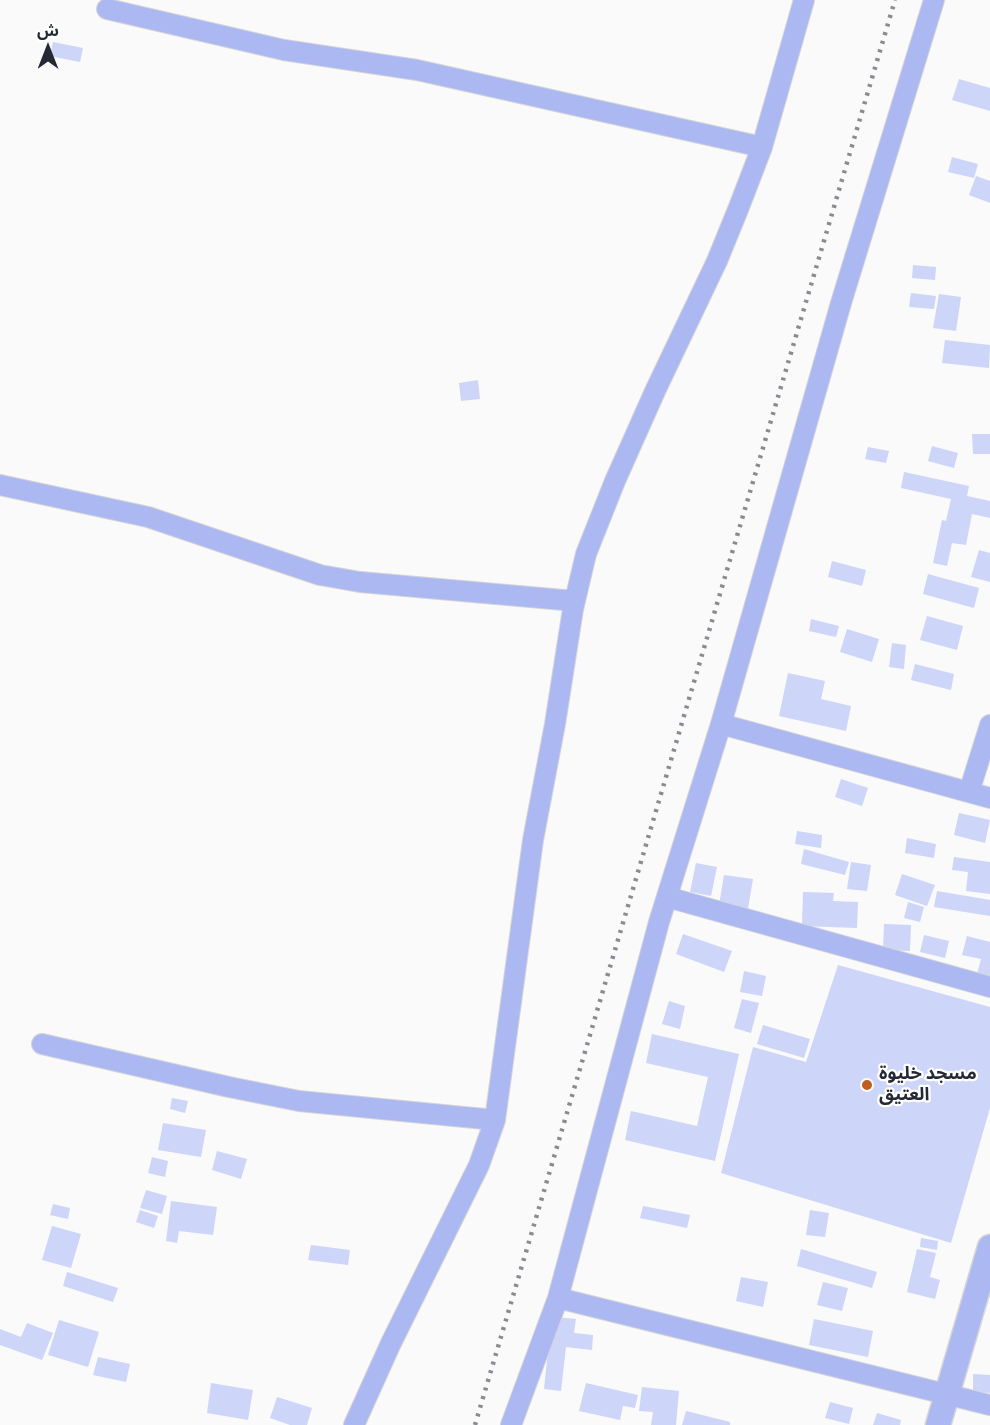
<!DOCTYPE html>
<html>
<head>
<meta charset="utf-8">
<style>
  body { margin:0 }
  #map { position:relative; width:990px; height:1425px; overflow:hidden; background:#fafafa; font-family:"Titillium Web","Noto Sans Arabic",sans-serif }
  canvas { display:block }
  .north { position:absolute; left:18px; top:18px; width:60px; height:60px; -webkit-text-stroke:4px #fff; paint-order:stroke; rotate:0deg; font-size:16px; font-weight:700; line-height:24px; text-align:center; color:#252835 }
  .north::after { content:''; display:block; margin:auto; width:21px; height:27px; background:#252835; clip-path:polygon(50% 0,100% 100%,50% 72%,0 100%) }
</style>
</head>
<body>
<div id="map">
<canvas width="990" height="1425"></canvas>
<div class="north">ش</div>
</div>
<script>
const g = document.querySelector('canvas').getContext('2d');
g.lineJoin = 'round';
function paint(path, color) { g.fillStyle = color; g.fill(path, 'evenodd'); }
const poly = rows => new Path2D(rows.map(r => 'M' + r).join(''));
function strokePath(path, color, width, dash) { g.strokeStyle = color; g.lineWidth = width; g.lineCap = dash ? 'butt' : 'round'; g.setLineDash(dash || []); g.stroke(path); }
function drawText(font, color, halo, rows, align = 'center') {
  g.font = font + ' "Titillium Web","Noto Sans Arabic",sans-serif'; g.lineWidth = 4.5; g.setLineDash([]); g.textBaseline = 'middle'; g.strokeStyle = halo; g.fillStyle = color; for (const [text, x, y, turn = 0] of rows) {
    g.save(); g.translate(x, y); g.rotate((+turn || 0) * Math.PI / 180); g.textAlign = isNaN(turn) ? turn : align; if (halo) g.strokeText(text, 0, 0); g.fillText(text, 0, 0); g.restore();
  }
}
const building = poly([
  [53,42,83,48,80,62,50,56],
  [959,79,990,88,990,111,952,100],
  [952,157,978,164,974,178,948,172],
  [976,176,990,181,990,203,969,195],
  [913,265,936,267,935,280,912,278],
  [911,293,936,296,934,309,909,307],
  [939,294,961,297,956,331,933,328],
  [945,340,990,345,989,368,942,363],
  [478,380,480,399,461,401,459,383],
  [972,434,990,434,990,454,973,454],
  [932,446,958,453,954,468,928,461],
  [868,447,889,451,886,463,865,459],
  [904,472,969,486,967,496,990,501,990,518,972,514,966,545,952,543,947,566,933,563,942,520,946,521,951,499,901,488],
  [979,550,990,553,990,582,971,577],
  [832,561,866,570,862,586,828,577],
  [928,574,979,588,974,608,923,594],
  [927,616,963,626,957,650,920,640],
  [811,619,839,626,836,637,809,631],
  [847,629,879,639,872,662,840,652],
  [892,643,906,645,904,669,889,667],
  [915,664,954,674,951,690,911,680],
  [788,673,825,681,821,699,851,706,846,731,779,716],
  [841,779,868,788,862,806,835,797],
  [959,813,990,820,985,843,954,835],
  [797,831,822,835,821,848,795,844],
  [907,838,936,844,934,858,905,853],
  [804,849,849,862,845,875,801,864],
  [954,857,990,862,990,894,966,891,968,872,952,870],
  [851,862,871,865,867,891,847,889],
  [696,863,717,867,711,896,690,892],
  [902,874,935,885,927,906,895,895],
  [724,875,753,879,747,915,718,911],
  [937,891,990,900,990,916,934,907],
  [803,892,834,893,833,901,858,902,857,928,802,926],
  [908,902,924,907,920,922,904,918],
  [884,924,911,925,910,951,883,950],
  [683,934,732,951,724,972,676,954],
  [924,935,949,941,945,958,920,952],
  [967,936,990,942,990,985,975,981,981,959,962,955],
  [838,965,990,1007,990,1108,951,1243,721,1173,753,1047,806,1062],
  [744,971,766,976,762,996,740,992],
  [742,999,759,1003,751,1033,734,1028],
  [669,1001,685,1006,680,1029,662,1024],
  [763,1025,810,1039,804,1058,757,1044],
  [652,1034,739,1054,715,1161,625,1140,631,1111,697,1126,708,1077,646,1063],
  [172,1098,188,1101,185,1113,170,1109],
  [163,1123,206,1130,201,1157,158,1150],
  [217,1151,247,1159,241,1179,212,1170],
  [152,1157,168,1161,165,1177,148,1173],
  [146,1190,167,1196,162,1214,140,1208],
  [171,1201,217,1207,213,1235,179,1231,177,1243,166,1241],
  [53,1204,70,1208,68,1219,50,1215],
  [643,1206,690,1215,687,1228,640,1218],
  [140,1210,158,1216,154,1228,136,1222],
  [810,1210,829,1213,825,1237,806,1235],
  [52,1226,81,1234,71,1268,42,1260],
  [921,1238,938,1241,937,1250,920,1247],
  [311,1245,350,1250,348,1265,308,1260],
  [801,1249,877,1272,872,1288,797,1266],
  [917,1249,936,1253,930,1277,940,1280,935,1299,907,1292],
  [67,1272,118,1288,113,1302,63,1286],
  [741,1277,768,1282,763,1307,736,1301],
  [823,1282,848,1288,842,1311,817,1305],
  [547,1316,576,1319,574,1333,593,1335,592,1350,566,1347,561,1391,544,1389,549,1342],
  [814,1319,873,1331,868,1357,809,1345],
  [59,1320,99,1332,88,1367,48,1355],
  [27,1323,53,1333,42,1360,0,1345,0,1329,21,1337],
  [98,1357,130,1364,126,1382,93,1375],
  [973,1374,990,1375,990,1393,973,1392],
  [211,1383,253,1390,248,1420,207,1413],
  [586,1383,638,1395,635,1408,623,1406,620,1420,579,1411],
  [642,1387,679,1391,676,1425,651,1425,653,1412,639,1411],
  [277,1397,312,1408,307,1425,290,1425,270,1418],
  [830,1402,853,1408,849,1424,825,1418],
  [686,1411,730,1422,730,1425,682,1425],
  [877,1413,901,1420,900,1425,873,1425]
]);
const minor = poly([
  [107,9,284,50,417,70,762,147],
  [0,485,148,517,320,575,360,582,575,601],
  [721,724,990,798],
  [969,792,990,725],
  [667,897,990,987],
  [42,1044,229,1087,299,1101,495,1120],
  [558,1298,990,1405],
  [354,1425,391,1343,479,1165,495,1120,533,840,555,724,573,609,586,554,615,481,656,389,717,261,739,207,762,147,804,0],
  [511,1425,558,1298,659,922,721,724,841,303,934,0]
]);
const tertiary = poly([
  [938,1425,990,1247]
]);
const rail = poly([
  [475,1425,895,0]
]);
const markers = [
  [867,1085,6,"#bf5e1e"]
];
const poiNames = [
  ["مسجد خليوة",879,1075],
  ["العتيق",879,1096]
];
paint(building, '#cdd5f8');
strokePath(minor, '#d4d4d7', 22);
strokePath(tertiary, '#d4d4d7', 27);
strokePath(minor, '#abb8f2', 20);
strokePath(tertiary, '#abb8f2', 24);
strokePath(rail, '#898b92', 4.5, [3, 6]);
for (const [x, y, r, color] of markers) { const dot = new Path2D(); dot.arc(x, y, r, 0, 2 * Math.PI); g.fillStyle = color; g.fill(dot); strokePath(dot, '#fff', 2); }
drawText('bold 18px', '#252835', '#fff', poiNames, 'left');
</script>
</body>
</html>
